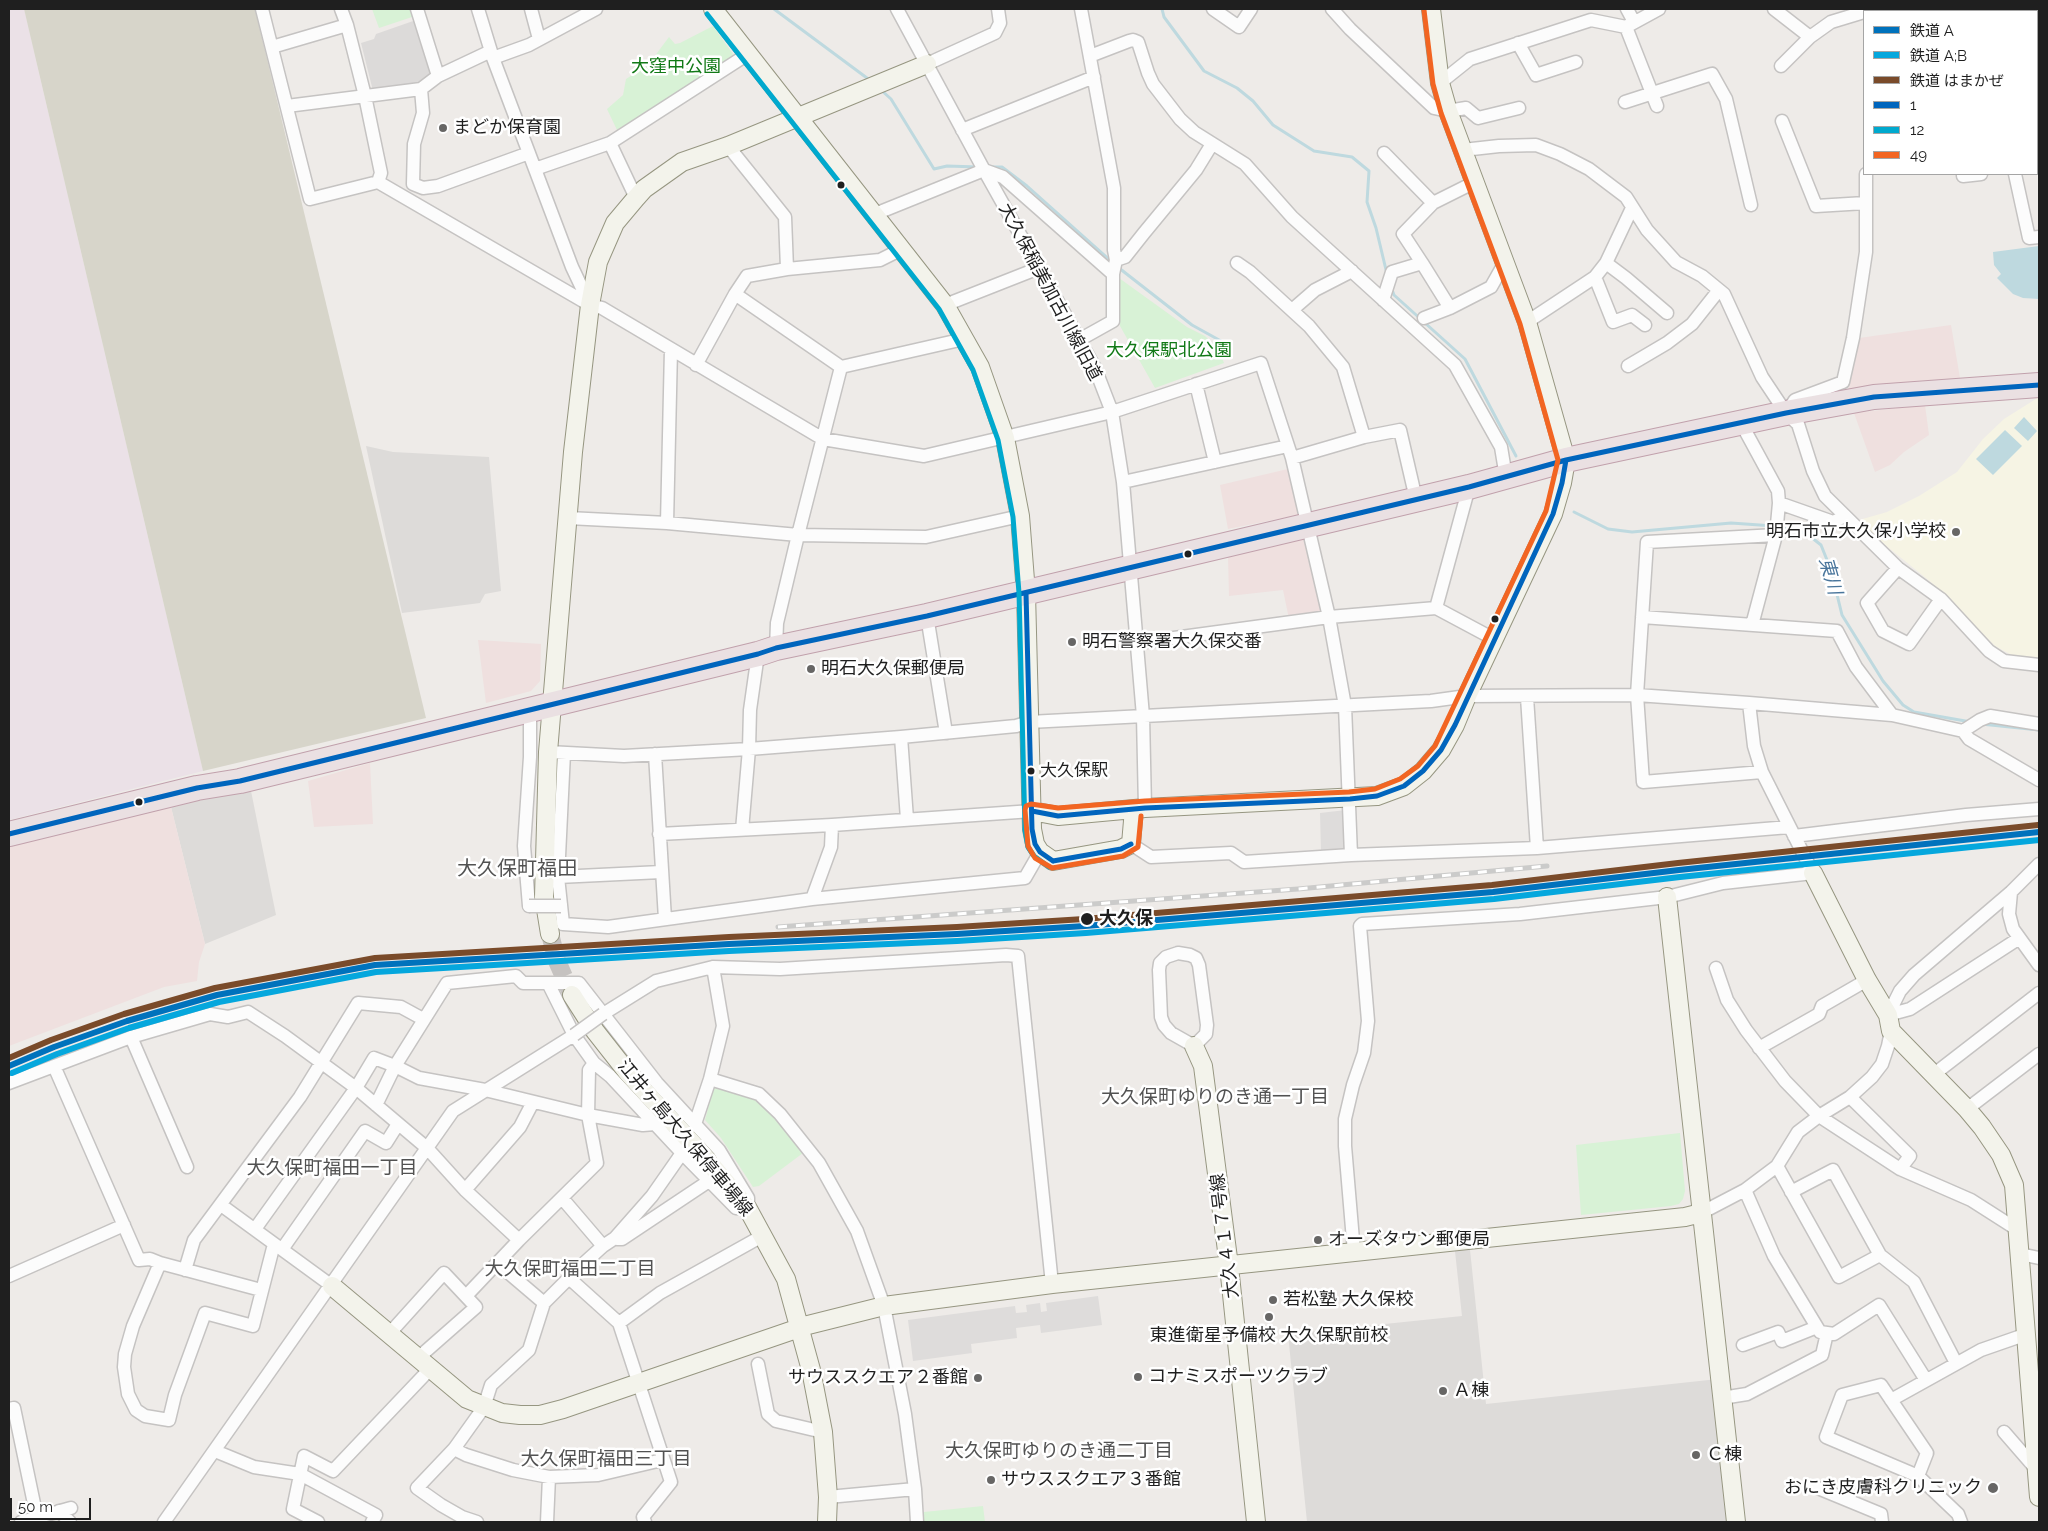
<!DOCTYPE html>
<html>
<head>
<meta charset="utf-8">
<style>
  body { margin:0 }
  #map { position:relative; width:2048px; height:1531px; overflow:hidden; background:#eeebe8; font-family:Raleway,"Noto Sans JP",sans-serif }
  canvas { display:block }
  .frame { position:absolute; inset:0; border:10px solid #1f1f1f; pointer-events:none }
  .legend { position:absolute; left:1863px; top:10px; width:175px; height:165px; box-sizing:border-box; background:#fff; border:1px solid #a5a5a5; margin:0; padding:6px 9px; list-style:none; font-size:15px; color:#1f1f1f }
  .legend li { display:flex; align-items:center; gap:10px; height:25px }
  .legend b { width:25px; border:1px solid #a5a5a5 }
  .scale { position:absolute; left:10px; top:1498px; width:81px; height:22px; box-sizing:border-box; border:2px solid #1f1f1f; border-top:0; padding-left:6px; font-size:15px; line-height:18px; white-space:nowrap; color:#1f1f1f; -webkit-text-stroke:4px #fff; paint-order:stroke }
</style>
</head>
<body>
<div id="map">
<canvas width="2048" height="1531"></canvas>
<div class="frame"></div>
<ul class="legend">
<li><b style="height:6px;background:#0072bc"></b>鉄道 A</li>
<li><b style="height:6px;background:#05a7dd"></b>鉄道 A;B</li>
<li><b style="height:6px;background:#7a4b2a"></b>鉄道 はまかぜ</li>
<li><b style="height:6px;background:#0065bd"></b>1</li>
<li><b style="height:6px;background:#00a9ce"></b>12</li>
<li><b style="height:6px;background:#f26522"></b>49</li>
</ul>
<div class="scale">50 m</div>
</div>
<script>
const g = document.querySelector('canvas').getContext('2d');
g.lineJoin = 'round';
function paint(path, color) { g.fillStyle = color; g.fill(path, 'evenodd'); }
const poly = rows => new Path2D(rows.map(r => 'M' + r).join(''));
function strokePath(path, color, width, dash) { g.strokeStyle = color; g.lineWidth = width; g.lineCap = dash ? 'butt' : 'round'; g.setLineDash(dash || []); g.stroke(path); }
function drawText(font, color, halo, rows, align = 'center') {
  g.font = font + ' Raleway,"Noto Sans JP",sans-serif'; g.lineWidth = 5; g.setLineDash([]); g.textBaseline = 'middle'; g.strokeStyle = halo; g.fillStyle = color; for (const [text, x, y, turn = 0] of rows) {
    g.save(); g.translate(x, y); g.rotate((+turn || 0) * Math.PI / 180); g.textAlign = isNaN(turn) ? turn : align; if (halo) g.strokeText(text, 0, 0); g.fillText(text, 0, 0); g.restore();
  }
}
const residential = poly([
  [366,446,393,452,489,457,501,591,485,594,480,603,402,613],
  [250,786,276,915,205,944,171,807],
  [1469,1240,1486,1404,1718,1379,1732,1522,1307,1522,1288,1334,1462,1316,1454,1242]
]);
const commercial = poly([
  [1951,325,1960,378,1848,390,1859,338],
  [1925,405,1929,435,1904,452,1890,465,1875,472,1854,413],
  [1292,468,1303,514,1228,529,1220,485],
  [1307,536,1322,612,1289,619,1283,590,1229,596,1228,557],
  [478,640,541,644,540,681,531,691,486,703],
  [370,763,373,824,314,827,308,781],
  [171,807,205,944,199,962,197,981,164,987,9,1046,9,846]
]);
const industrial = poly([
  [9,9,24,9,203,771,9,820]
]);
const education = poly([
  [2039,397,2039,659,2017,658,1995,646,1932,583,1884,544,1859,520,1887,512,1919,496,1957,472,1983,439,2004,419]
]);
const religious = poly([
  [416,20,433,71,430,77,421,83,373,91,361,43,374,39,376,34]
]);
const construction = poly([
  [24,9,255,9,426,718,203,771]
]);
const park = poly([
  [372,9,412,9,415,16,379,28],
  [713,26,733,54,731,60,617,130,607,109,623,95,626,79,648,65,669,37,675,44,680,43],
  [1119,278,1187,327,1205,336,1218,348,1224,363,1155,388,1120,326],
  [719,1087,756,1096,783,1126,803,1153,759,1186,753,1187,721,1138,705,1120,713,1089],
  [1680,1133,1685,1191,1683,1199,1679,1204,1671,1206,1581,1215,1576,1145],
  [983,1506,985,1522,924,1522,924,1512]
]);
const parking = poly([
  [1346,810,1348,844,1342,850,1321,851,1320,813],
  [1098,1296,1102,1325,1041,1333,1040,1325,1016,1328,1017,1338,971,1344,972,1353,913,1361,908,1320,1015,1306,1016,1313,1027,1312,1026,1305,1040,1303,1041,1312,1047,1311,1046,1303]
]);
const water = poly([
  [2039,246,2039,299,2023,298,2013,294,1997,278,2001,274,1994,265,1993,252],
  [2024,417,2037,431,2028,441,2014,428],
  [2005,430,2022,446,1993,475,1976,459]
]);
const stream = poly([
  [774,9,871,81],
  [1162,9,1164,17,1204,71,1237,88,1253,101,1273,125,1314,151,1352,157,1369,171,1367,202,1376,228,1387,274],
  [880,89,891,99,934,169,947,166,978,167],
  [989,167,1002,167,1027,186,1112,262],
  [1119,268,1192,325,1230,346],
  [1391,287,1394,295,1465,359,1516,456],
  [1574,512,1608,529,1632,532,1731,523,1774,526],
  [1780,527,1806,533,1821,545,1831,570,1842,615,1883,681,1903,705,1914,712,1971,722],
  [1981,724,2039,730]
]);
const secondaryTunnel = poly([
  [550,934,557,961,572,995]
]);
const street = poly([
  [262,9,310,199,378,182,590,305,602,308,823,439,924,456,1112,412,1261,363,1292,458,1329,617,1345,706,1351,855],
  [341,9,347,25,365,96,381,173,378,182],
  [417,9,438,76],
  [478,9,493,58,572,267,590,305],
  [531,9,539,39],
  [897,9,984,170,1095,368,1112,412,1123,482,1143,716,1145,808],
  [1213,9,1239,27,1251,9],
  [1332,9,1350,29,1434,108,1448,111,1466,108,1478,118,1519,108],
  [1627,9,1634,22],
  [1774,9,1810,37],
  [1947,9,1947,11],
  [2024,9,2025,11],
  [1626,27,1659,9],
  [1518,43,1536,75,1576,62],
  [272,47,347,25],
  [1090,56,1129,41,1133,40,1138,42,1148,73,1153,84,1180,119,1194,132,1245,164,1292,217,1455,365,1501,447,1506,477],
  [493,58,529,45,596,9],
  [927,64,995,33,1000,23,998,9],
  [1781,66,1810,37,1831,22,1864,12],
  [1440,83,1470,59,1591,20,1626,27,1657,106],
  [421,89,423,113,414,144,413,184,423,188,438,186,529,153],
  [1625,102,1712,74,1726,99,1751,205],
  [287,106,421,89,438,76,491,51],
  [1782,121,1816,206,1865,203],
  [962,130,1094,77],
  [728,146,785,217,787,269],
  [1463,150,1499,146,1536,145,1560,154,1589,169,1626,197,1647,230,1676,262,1702,276,1724,294,1762,377,1786,413,1798,424,1813,471,1825,496,1898,568,1941,599,1989,651,2004,661,2039,665],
  [1384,153,1433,203],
  [535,169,610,143],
  [1963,174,1963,176,1981,174],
  [2015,174,2029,238,2039,237],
  [636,198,610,143,748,54],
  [875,214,984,170,1003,177,1113,274],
  [1116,260,1125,257,1144,233,1196,170,1212,144],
  [1237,263,1250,272,1309,326,1343,367,1364,437,1292,458],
  [1422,263,1450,308],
  [1606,263,1626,278,1667,313],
  [1595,277,1613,322,1632,315,1645,325],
  [735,294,841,367],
  [1383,300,1392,272,1422,263,1403,234,1433,203,1475,182],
  [945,305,1039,268],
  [1292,310,1315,290,1352,271],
  [1424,318,1450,308,1491,287,1504,264],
  [1527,322,1595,277,1606,263,1632,208],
  [1079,340,1113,321,1113,274,1116,260,1114,250,1114,188,1081,9],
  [696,365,735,294,747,276,787,269,880,260,902,249],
  [1628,366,1667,343,1692,324,1719,290],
  [1196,384,1215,462],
  [1789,409,1795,400,1843,382,1853,338,1866,252,1866,174],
  [1741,423,1778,491,1779,503,1776,535,1752,625],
  [1364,437,1400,430,1416,499],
  [1123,482,1288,446],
  [1779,503,1833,522,1845,516],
  [568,518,667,523,798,535,926,537,1020,516],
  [667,523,671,349],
  [1898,568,1867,603,1883,631,1909,644,1941,599],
  [1436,608,1469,487],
  [927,616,946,733],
  [1642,617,1837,631,1856,667,1892,715],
  [1137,643,1329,617,1436,608,1494,639],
  [776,648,777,623,798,535,841,367,964,339],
  [1527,697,1537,848],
  [1963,731,1969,739,2039,780],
  [901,737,907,819],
  [548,752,624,756,749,749,901,737,1016,726,1029,722,1431,701,1467,696,1637,695,1749,703,1892,715,1963,731,1980,720,1990,716,2039,724],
  [564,753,558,877,563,924,608,927,812,899,1025,878,1040,852],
  [655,754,665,919],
  [1762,772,1643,782,1637,695,1647,542,1776,535],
  [742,830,749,749,750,710,758,654],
  [659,834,832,825,1032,811],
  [1794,836,1966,815,2039,809],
  [1131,844,1151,857,1231,853,1244,862,1351,855,1537,848,1789,827],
  [558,877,661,872],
  [2011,892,2009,914,2013,929,2039,965],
  [812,899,831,847,832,825],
  [529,906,524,846,530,757,530,709],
  [1178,953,1190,955,1196,958,1199,965,1207,1025,1206,1034,1194,1046,1171,1033,1164,1025,1161,1017,1159,970,1160,963,1166,957,1178,953],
  [1716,968,1727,1000,1746,1030,1785,1081,1819,1116,1900,1169,1971,1200,2018,1230],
  [603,1014,656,981,713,967,780,969,1006,955,1018,956,1052,1284],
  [1888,1015,1900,991,1914,975,2011,892,2039,864],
  [1888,1015,1910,1009,2018,939],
  [131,1037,187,1167],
  [1759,1048,1819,1014,1822,1006,1867,980],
  [54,1066,139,1260,150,1259,160,1263],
  [1933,1075,2039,993],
  [710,1079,759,1094,780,1114,819,1163,857,1231,884,1306,905,1414,915,1489,917,1522],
  [9,1083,131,1037,210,1014,228,1017,248,1012,285,1036,356,1088,427,1148,465,1190,519,1240],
  [1850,1097,1910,1156,1900,1169],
  [376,1105,395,1066,447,983,516,976,523,983,579,983,657,1083,719,1150,748,1198,748,1209,736,1208,682,1153,610,1076,594,1063,574,1035,548,983],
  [1967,1109,2039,1054],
  [695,1124,710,1079,723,1026,713,967],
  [1777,1166,1839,1277,1880,1255],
  [465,1190,520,1127,533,1102],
  [1745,1190,1774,1256,1820,1332,1834,1334,1879,1305,1926,1380],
  [1791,1192,1833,1170,1880,1255,1914,1282,1956,1363],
  [562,1198,603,1246],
  [221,1205,332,1286],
  [1701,1213,1745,1190,1777,1166,1798,1132,1819,1116,1850,1097,1872,1077,1882,1064,1888,1046,1891,1031],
  [255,1229,356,1088,374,1058,395,1066,419,1078,485,1090,588,1115,643,1125,655,1124],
  [617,1239,622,1239,709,1181],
  [283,1248,365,1131,386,1143,398,1124],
  [1354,1252,1345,1146,1345,1119,1353,1085,1364,1053,1368,1021,1360,926,1362,924,1520,914,1667,897,1723,883,1813,873,1762,772,1754,746,1749,703],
  [2020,1254,2039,1258],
  [497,1263,544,1303],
  [185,1270,194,1240,300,1097,358,1003,401,1007,423,1019],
  [9,1276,124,1225],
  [569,1278,619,1323,671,1482,643,1517,645,1522],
  [261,1290,160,1263,133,1326,125,1354,124,1367,128,1394,136,1410,145,1416,169,1420,175,1395,205,1313,253,1326,274,1244],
  [466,1296,519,1240,597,1163,588,1115,589,1070,594,1063],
  [619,1323,660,1293,764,1235],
  [389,1334,444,1273,476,1307,418,1358],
  [1743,1345,1778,1332,1782,1341,1817,1327],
  [758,1364,768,1414,776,1421,823,1432],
  [1722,1398,1747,1394,1822,1355,1827,1333],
  [1891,1400,1981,1350,2027,1334],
  [9,1409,14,1408,37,1518],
  [2004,1432,2037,1470],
  [454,1449,466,1455,513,1470,549,1477,598,1475,662,1460],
  [215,1451,254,1467,300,1474,376,1515,372,1522],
  [1918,1476,1927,1453,1881,1385,1842,1395,1826,1437,1918,1476,1958,1514,1961,1522],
  [1813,1486,1881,1514,1882,1522],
  [828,1497,915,1489],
  [59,1511,70,1522],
  [21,1522,71,1508],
  [164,1522,453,1111,574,1035],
  [318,1522,293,1509,304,1456,333,1471,430,1369],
  [477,1522,462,1517,441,1505,417,1488,454,1449,484,1407,491,1385,529,1350,544,1303,582,1265,603,1246,615,1238,652,1196,682,1153],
  [547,1522,549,1477]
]);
const secondary = poly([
  [713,9,945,305,980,367,1005,438,1020,516,1026,593,1032,829,1035,844,1040,852,1053,861,1121,849,1131,844,1134,809],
  [1032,811,1058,816,1145,808,1377,796,1404,786,1423,771,1441,750,1455,725,1467,696,1553,514,1562,483,1566,460,1527,322,1448,111,1440,83,1431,9],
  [1813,873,1867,980,1888,1015,1891,1031,1967,1109,1982,1127,2001,1155,2014,1185,2039,1497],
  [1667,897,1736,1522],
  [550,934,544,897,548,752,573,452,590,305,598,262,615,223,636,198,644,189,682,162,728,146,927,64],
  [572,995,595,1031,628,1073,703,1155,748,1209,786,1279,811,1370,823,1432,828,1497,827,1522],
  [1194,1046,1203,1066,1229,1266,1256,1522],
  [332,1286,467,1399,502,1413,520,1415,540,1415,563,1409,808,1325,884,1306,1052,1284,1685,1217,1701,1213]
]);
const highway = poly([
  [9,834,197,788,240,781,758,654,776,648,927,616,1469,487,1566,460,1786,413,1874,397,2039,385]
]);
const rail = poly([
  [778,927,1298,889,1547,866]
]);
const streetBridge = poly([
  [529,906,561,906],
  [574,1035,603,1014]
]);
const bus1 = poly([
  [1026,593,1032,829,1035,844,1040,852,1053,861],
  [1032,811,1058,816,1145,808,1350,799,1377,796,1404,786,1423,771,1441,750,1455,725,1553,514,1562,483,1566,460],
  [9,834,197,788,240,781,758,654,776,648,927,616,1469,487,1566,460,1786,413,1874,397,2039,385],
  [1053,861,1121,849,1131,844]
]);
const bus2 = poly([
  [707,14,939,309,973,370,998,440,1013,517,1019,593,1025,830,1028,847,1034,856,1049,867]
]);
const bus3 = poly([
  [1141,816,1138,847,1123,856,1052,868,1035,858,1028,846,1025,810,1026,806,1031,804,1058,808,1145,801,1349,792,1375,789,1400,779,1418,766,1435,746,1546,511,1558,460,1520,324,1441,113,1433,84,1424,10]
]);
const rail1 = poly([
  [9,1066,54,1047,127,1021,217,995,375,965,729,944,957,934,1085,926,1493,892,1679,870,2039,832]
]);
const rail2 = poly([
  [12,1073,57,1054,129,1028,219,1002,376,972,729,951,957,941,1086,933,1494,899,1680,877,2039,840]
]);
const rail3 = poly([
  [9,1058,51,1040,124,1014,215,988,375,958,729,937,957,927,1084,919,1492,885,1678,863,2038,825]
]);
const markers = [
  [443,128,5,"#676665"],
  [841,185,4.5,"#1f1f1f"],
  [1956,532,5,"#676665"],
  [1188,554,4.5,"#1f1f1f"],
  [1495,619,4.5,"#1f1f1f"],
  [1072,642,5,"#676665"],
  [811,669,5,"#676665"],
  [1031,771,4.5,"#1f1f1f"],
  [139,802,4.5,"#1f1f1f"],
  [1087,919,7,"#1f1f1f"],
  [1318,1240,5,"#676665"],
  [1273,1300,5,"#676665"],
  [1269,1317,5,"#676665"],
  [1138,1377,5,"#676665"],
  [978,1378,5,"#676665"],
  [1443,1391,5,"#676665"],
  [1696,1455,5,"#676665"],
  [991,1480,5,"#676665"],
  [1993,1488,6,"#676665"]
];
const busNames = [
  ["大久保駅",1040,771]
];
const parkNames = [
  ["大窪中公園",676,67],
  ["大久保駅北公園",1169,351]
];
const poiNames = [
  ["まどか保育園",453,128],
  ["明石市立大久保小学校",1946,532,"right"],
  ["明石警察署大久保交番",1082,642],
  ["明石大久保郵便局",821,669],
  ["オーズタウン郵便局",1328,1240],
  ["若松塾 大久保校",1283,1300],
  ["東進衛星予備校 大久保駅前校",1269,1336,"center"],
  ["コナミスポーツクラブ",1148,1377],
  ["サウススクエア２番館",968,1378,"right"],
  ["Ａ棟",1453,1391],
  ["Ｃ棟",1706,1455],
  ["サウススクエア３番館",1001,1480],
  ["おにき皮膚科クリニック",1982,1488,"right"]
];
const streetNames = [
  ["大久保稲美加古川線旧道",1050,292,62],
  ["江井ヶ島大久保停車場線",685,1138,50],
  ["大久４１７号線",1225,1236,-97]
];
const stopNames = [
  ["大久保",1099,919]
];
const waterNames = [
  ["東川",1830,576,74]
];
const neighbourhoodNames = [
  ["大久保町ゆりのき通一丁目",1215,1097],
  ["大久保町福田一丁目",332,1168],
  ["大久保町福田二丁目",570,1269],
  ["大久保町ゆりのき通二丁目",1059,1451],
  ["大久保町福田三丁目",606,1459]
];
const quarterNames = [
  ["大久保町福田",517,869]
];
paint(residential, '#dddbd9');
paint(commercial, '#efe0df');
paint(industrial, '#ebe1e7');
paint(education, '#f6f4e4');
paint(religious, '#dcdad9');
paint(construction, '#d7d5ca');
paint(park, '#d8f2d6');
paint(parking, '#dedcdb');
paint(water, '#bed9df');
strokePath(stream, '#bed9df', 3);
strokePath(secondaryTunnel, '#c5c2c0', 18, [18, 9]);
strokePath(street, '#c5c3c2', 15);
strokePath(secondary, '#969681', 20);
strokePath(highway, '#c1a1ac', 26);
strokePath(street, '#fcfcfc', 12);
strokePath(secondary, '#f3f3eb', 18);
strokePath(highway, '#eae0e2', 24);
strokePath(rail, '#cbcbca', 5);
strokePath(rail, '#fff', 3, [9]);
strokePath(streetBridge, '#c5c3c2', 15, []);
strokePath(streetBridge, '#fcfcfc', 12);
strokePath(bus1, '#0065bd', 5);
strokePath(bus2, '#00a9ce', 5);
strokePath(bus3, '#f26522', 5);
strokePath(rail1, '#0072bc', 6);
strokePath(rail2, '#05a7dd', 6);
strokePath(rail3, '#7a4b2a', 6);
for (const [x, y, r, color] of markers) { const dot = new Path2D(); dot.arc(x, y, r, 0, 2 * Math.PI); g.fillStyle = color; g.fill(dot); strokePath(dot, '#fff', 2); }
drawText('17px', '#1f1f1f', '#fff', busNames, 'left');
drawText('18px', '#117916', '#fff', parkNames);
drawText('18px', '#1f1f1f', '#fff', poiNames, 'left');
drawText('18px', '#1f1f1f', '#fff', streetNames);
drawText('bold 18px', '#1f1f1f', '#fff', stopNames, 'left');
drawText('italic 19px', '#4a769c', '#fff', waterNames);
drawText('19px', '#525252', '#fff', neighbourhoodNames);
drawText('20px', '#525252', '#fff', quarterNames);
</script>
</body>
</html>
